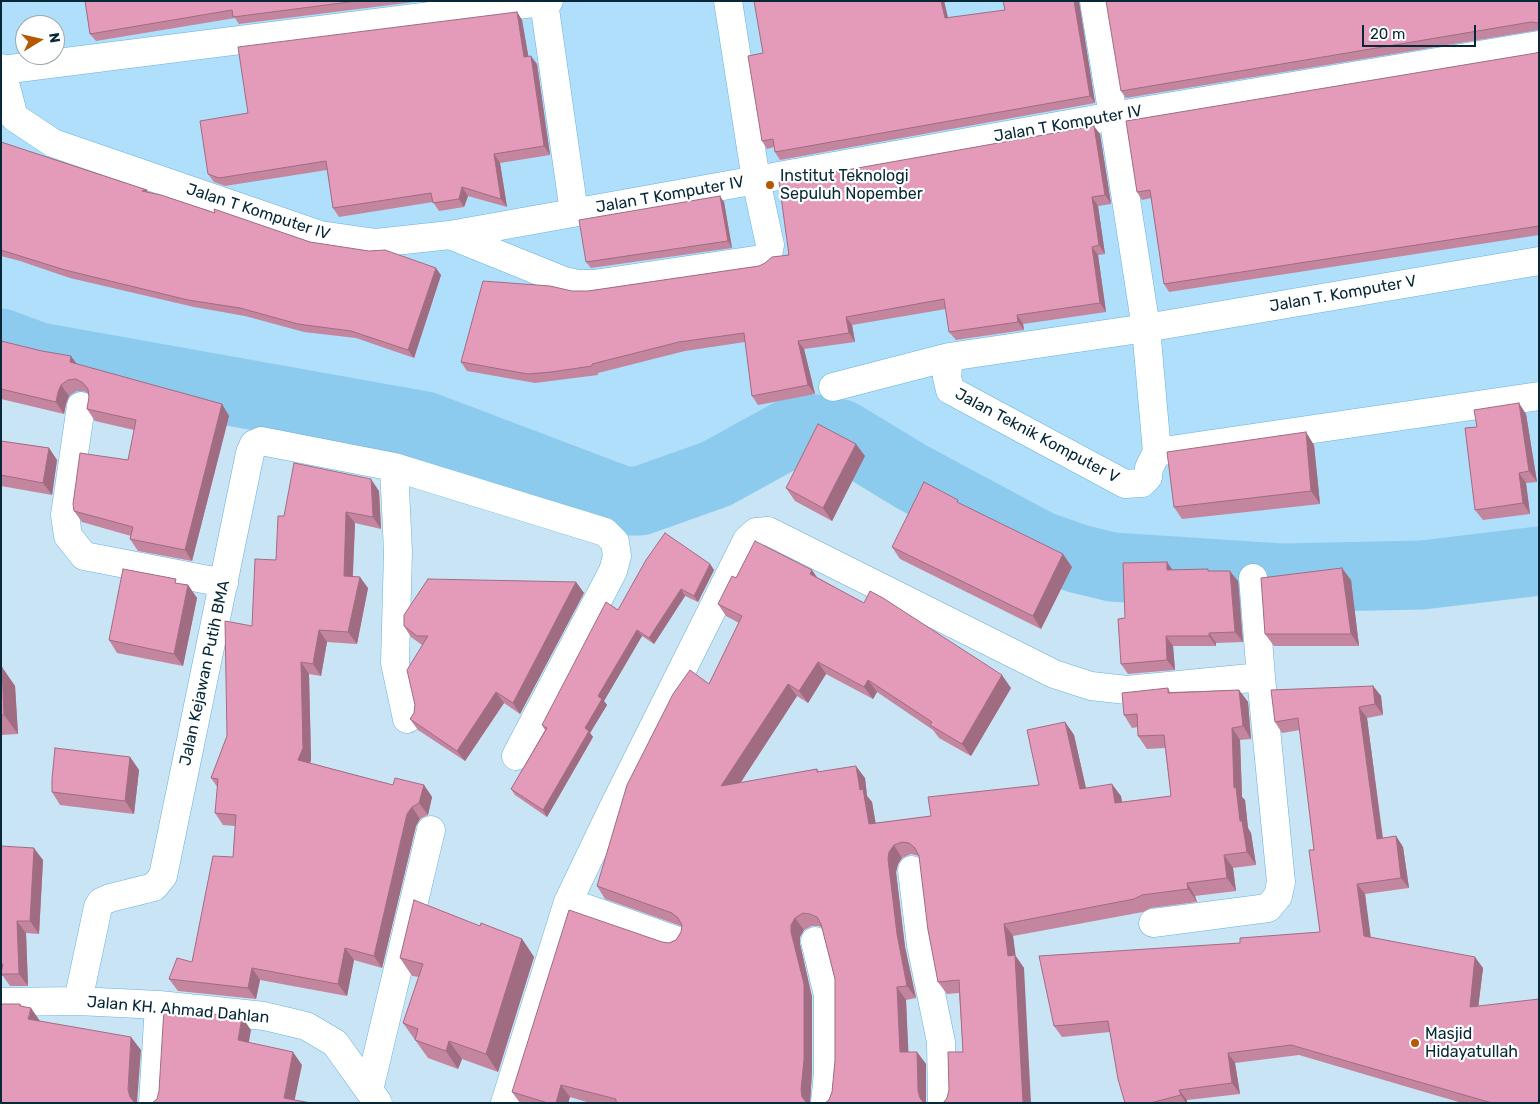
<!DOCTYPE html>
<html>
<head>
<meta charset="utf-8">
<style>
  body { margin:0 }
  #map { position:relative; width:1540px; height:1104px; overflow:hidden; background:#c8e4f5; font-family:Rubik,sans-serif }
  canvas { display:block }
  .frame { position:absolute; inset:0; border:2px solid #062837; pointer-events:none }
  .north { position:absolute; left:15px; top:15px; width:50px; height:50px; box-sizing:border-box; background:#fff; border:1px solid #9ba9af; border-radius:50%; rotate:81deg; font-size:14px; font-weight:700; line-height:20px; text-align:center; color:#062837 }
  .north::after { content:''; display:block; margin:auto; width:18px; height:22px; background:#b55900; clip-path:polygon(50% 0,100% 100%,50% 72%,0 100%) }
  .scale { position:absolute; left:1362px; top:25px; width:114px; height:22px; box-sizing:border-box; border:2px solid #062837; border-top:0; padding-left:6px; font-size:15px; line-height:18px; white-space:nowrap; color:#062837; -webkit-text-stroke:4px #fff; paint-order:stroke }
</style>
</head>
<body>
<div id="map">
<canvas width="1540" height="1104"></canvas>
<div class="frame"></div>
<div class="north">N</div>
<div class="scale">20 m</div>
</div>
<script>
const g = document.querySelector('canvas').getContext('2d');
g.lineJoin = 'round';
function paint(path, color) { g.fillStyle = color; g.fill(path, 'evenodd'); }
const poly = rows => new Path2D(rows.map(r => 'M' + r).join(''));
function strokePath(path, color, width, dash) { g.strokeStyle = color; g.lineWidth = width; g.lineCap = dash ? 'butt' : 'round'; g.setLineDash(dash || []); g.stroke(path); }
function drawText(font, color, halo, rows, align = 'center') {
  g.font = font + ' Rubik,sans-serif'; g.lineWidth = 4.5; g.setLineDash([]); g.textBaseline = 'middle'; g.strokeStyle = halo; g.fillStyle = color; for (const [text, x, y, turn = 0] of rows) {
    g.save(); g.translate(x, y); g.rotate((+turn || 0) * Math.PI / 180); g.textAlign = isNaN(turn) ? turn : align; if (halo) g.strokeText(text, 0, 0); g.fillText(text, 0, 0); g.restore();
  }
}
const built = poly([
  [1,1,1539,1,1539,532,1293,557,1079,543,811,410,643,472,1,315],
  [25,25,55,25,55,55,25,55]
]);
const river = poly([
  [1,343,39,357,425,426,623,501,640,501,716,474,796,430,814,429,841,434,912,477,1039,545,1079,559,1112,567,1281,578,1422,575,1539,561]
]);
const minor = poly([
  [1094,1,1113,116,1146,328,1157,452],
  [544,2,574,212],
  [1,68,14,117,53,143,320,235,376,243,450,235,1113,116,1539,45],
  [2,70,549,1],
  [450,235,564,281,578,284,594,284,762,259,768,255,770,245,756,180,728,1],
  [833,387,949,357],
  [81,406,65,515,68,536,84,556,224,583],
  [1157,452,1149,468,1148,477,1142,483,1125,484,950,390,947,377,949,357,1146,328,1539,261],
  [1157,452,1539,396],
  [394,467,398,552,395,663,407,719],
  [912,870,921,945,941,1042,942,1103],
  [568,902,675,940],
  [1153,923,1268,908,1278,896,1281,882,1261,677],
  [815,941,828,995,828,1073,825,1103],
  [78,1001,98,907,101,902,110,898,154,887,163,876,250,453,254,444,261,441,394,467,605,532,615,542,617,556,613,571,516,756],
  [1,1002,78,1001,159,1005,264,1016,306,1026,335,1043,378,1103],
  [369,1090,431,830],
  [153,1103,159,1005],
  [505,1103,568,902,613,808,747,540,756,532,768,531,1054,674,1091,686,1127,690,1261,677,1253,578]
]);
const wall = poly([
  [85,1,422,1,239,24,235,18,96,41,90,34],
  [944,1,948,18,1079,3,1095,103,780,160,775,152,774,147,767,149,762,141,763,53],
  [1539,1,1539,30,1126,98,1121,91],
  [517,12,522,20,528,56,537,64,550,155,500,163,507,207,468,196,464,207,439,211,433,202,339,217,333,208,327,170,225,186,214,182,208,174,248,113],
  [1539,52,1539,235,1169,292,1164,284,1151,198,1142,200,1137,192],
  [1100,134,1111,204,1098,206,1105,254,1098,255,1106,312,1023,324,1024,330,956,340,949,332,946,309,852,325,855,342,804,349,815,394,758,405,752,396,745,342,685,351,598,373,598,375,535,383,467,371,461,362,572,291,588,291,759,266],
  [1,142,147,190,148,192,310,242,441,275,414,358,356,338,304,332,245,316,194,307,70,278,20,261,1,256],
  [724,202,732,248,591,268,586,262],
  [1,341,76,364,222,404,229,416,192,561,138,551,130,539,131,536,82,522,74,511,128,460,134,430,95,421,87,409,89,397,88,393,84,391,76,391,69,396,66,404,64,414,1,399],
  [1526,414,1537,482,1526,483,1530,514,1483,520,1475,510,1477,427],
  [1,441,49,448,57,460,52,495,1,486],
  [1314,445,1320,504,1182,519,1174,507],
  [865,456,832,521,795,501,786,488],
  [379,491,381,529,355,523,353,576,368,588,357,644,327,642,321,676,309,674,311,760,310,763,393,785,424,785,432,797,428,815,420,819,416,826,382,968,354,960,347,996,260,980,256,999,178,991,169,979,192,962,233,857,235,826,223,825,215,813,218,788,211,778,227,736,252,626,276,560,284,516],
  [892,547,1072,567,1041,629,900,559],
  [1167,562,1172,570,1210,571,1238,581,1243,642,1216,643,1216,646,1173,646,1175,670,1128,674,1121,664,1125,618],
  [710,564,714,570,698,602,685,596,654,644,642,636,604,701,607,705,590,733,593,737,547,817,515,795,511,789,545,730,542,725,618,610],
  [812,570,817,577,1011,688,971,756,939,738,933,730,877,692,873,699,826,674,808,703,797,696,740,783,817,769,819,772,865,778,867,796,872,802,875,823,931,816,1039,785,1065,722,1074,735,1086,788,1121,796,1122,802,1171,796,1165,748,1147,749,1138,736,1138,727,1132,728,1124,715,1168,688,1170,692,1239,690,1248,702,1251,739,1240,740,1242,797,1245,800,1248,828,1251,833,1256,865,1233,868,1236,891,1195,896,1197,902,1151,908,1143,912,1013,936,1015,955,1024,968,947,1098,963,1052,959,993,947,994,938,982,919,856,911,854,902,858,898,864,896,872,905,947,916,998,906,1000,908,1052,917,1052,926,1064,829,1100,832,1092,835,1061,835,979,822,928,819,926,812,926,804,930,800,937,800,944,812,997,812,1072,810,1103,590,1103,570,1097,568,1103,520,1103,512,1092,662,942,669,943,676,940,681,932,682,926,681,926,605,899,597,886,709,684,739,623,726,616,718,604,736,578],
  [1351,580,1359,646,1274,646,1265,634],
  [576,582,584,593,520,714,504,703,465,761,418,730,410,719,414,713,422,645,411,637,404,626],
  [179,584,188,585,197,598,183,666,117,653,109,640],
  [1,667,15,686,18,734,1,735],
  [1373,686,1381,696,1383,715,1367,718,1383,838,1396,836,1403,847,1409,888,1365,894,1370,937,1483,968,1478,1006,1539,1103,1462,1103,1299,1055,1235,1063,1240,1094,1187,1100,1187,1103,1125,1103,1110,1032,1062,1037,1054,1026,1240,943,1320,932,1314,850,1300,730,1282,733,1275,722],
  [130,757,139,770,134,814,60,805,52,792],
  [1,846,43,860,39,934,26,933,28,986,10,986,3,976,1,976],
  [480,926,522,939,534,957,498,1072,462,1059,458,1069,428,1058,403,1023,419,977,412,976,400,958]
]);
const shadedWall = poly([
  [941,1,944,1,950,26,945,18],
  [1074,1,1079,1,1095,103,1090,96],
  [517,12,522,20,530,65,524,57],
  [531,56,537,64,550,155,544,146],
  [1094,126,1100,134,1111,204,1105,195],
  [494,154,500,163,507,207,501,199],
  [462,187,468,196,464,207,459,199],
  [720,196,724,202,732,248,728,241],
  [1092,197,1098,206,1105,254,1099,245],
  [1092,247,1098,255,1106,312,1100,303],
  [436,268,441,275,414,358,408,350],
  [1017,315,1023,324,1024,330,1018,322],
  [846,317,852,325,855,342,849,333],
  [798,341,804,349,815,394,808,385],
  [71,356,79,367,70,362],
  [61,385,69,396,66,404,64,414,56,402,58,392],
  [1519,403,1526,414,1537,482,1529,471],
  [222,404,229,416,192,561,185,550],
  [1306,432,1314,445,1320,504,1311,491],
  [856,444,865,456,832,521,823,508],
  [49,448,57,460,52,495,43,483],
  [1519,473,1526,483,1530,514,1523,503],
  [371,479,379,491,381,529,373,517],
  [346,512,355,523,352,588,344,576],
  [1063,554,1072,567,1041,629,1033,616],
  [1167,562,1174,572,1167,570],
  [710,564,714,570,698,602,694,596],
  [1342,568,1351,580,1359,646,1351,634],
  [812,570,820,583,810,574],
  [1230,571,1238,581,1243,642,1235,632],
  [360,577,368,588,357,644,348,632],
  [576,582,584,593,520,714,513,703],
  [188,585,197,598,183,666,174,654],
  [681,589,685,596,654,644,649,638],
  [319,630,327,642,321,676,313,664],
  [637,630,642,636,604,701,607,705,590,733,593,737,547,817,543,810,585,728,598,696],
  [1209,633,1216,643,1216,646,1209,636],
  [1166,636,1173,646,1175,670,1167,660],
  [301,662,309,674,311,760,307,772,298,760],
  [818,662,826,674,808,703,799,691],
  [2,667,15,686,18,734,4,715],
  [1002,675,1011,688,971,756,962,744],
  [868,680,877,692,873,699,864,687],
  [788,684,797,696,730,799,721,786],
  [1373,686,1381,696,1383,715,1375,704],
  [1239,690,1248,702,1251,739,1243,726],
  [496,692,504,703,465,761,457,751],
  [1359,707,1367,718,1384,849,1377,839],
  [1065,722,1074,735,1089,802,1080,789],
  [1232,728,1240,740,1242,797,1245,800,1248,828,1251,833,1256,865,1247,852,1240,821,1234,788],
  [130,757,139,770,134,814,125,801],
  [856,766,865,778,867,796,872,802,878,836,869,824,860,790],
  [1112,784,1121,796,1124,815,1115,803],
  [424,785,432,797,428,815,419,803],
  [412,807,420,819,416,826,382,968,374,956,407,814],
  [1396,836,1403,847,1409,888,1401,878],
  [894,845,902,858,898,864,896,872,905,947,916,998,907,986,897,934,888,859,889,852],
  [34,848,43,860,39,934,30,921],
  [1224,855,1233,868,1236,891,1227,878],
  [1187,883,1195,896,1197,902,1188,889],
  [1357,884,1365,894,1372,946,1364,936],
  [795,918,804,930,800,937,800,944,812,997,812,1072,810,1103,806,1103,802,1097,801,1090,791,932,791,925],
  [17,921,26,933,28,986,19,974],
  [1004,924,1013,936,1016,958,1015,955,1024,968,1031,1103,1023,1103],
  [522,939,534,957,498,1072,486,1054],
  [345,948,354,960,347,996,338,984],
  [1475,957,1483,968,1477,1018,1470,1007],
  [252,968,260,980,256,999,248,988],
  [897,987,906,1000,909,1064,900,1052],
  [20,1004,29,1017,31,1008,40,1021,37,1032,20,1006],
  [242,1017,251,1030,247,1053,238,1040],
  [131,1037,141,1050,137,1103,134,1103,130,1097,128,1090],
  [449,1041,462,1059,458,1069,446,1051],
  [293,1052,302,1065,294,1103,284,1098],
  [917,1052,926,1064,926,1103,923,1103,920,1098,918,1091],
  [1228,1053,1235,1063,1240,1094,1232,1083],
  [561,1085,570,1097,568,1103,556,1103],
  [1179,1090,1187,1100,1187,1103,1186,1103,1181,1095]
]);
const building = poly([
  [85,1,357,1,233,17,232,10,90,34,85,1],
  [754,1,941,1,945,18,1005,10,1003,1,1074,1,1090,96,775,152,773,139,762,141,748,56,763,53,754,1],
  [1106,1,1539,1,1539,23,1531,22,1121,91,1106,1],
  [517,12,524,57,531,56,544,146,494,154,501,199,462,187,459,199,433,203,431,193,333,208,326,161,219,178,208,174,200,121,248,113,238,47,517,12],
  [1539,52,1539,226,1164,284,1150,190,1137,192,1126,121,1536,53,1539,52],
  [1094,126,1105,195,1092,197,1099,245,1092,247,1100,303,1017,315,1018,322,949,332,944,299,846,317,849,333,798,341,808,385,752,396,744,333,679,342,592,364,592,366,551,372,528,374,461,362,483,281,550,286,572,291,588,291,759,266,765,263,772,257,789,255,779,182,1094,126],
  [1,142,147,190,142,191,161,195,215,213,214,209,310,242,369,251,385,250,436,268,408,350,351,331,298,324,240,308,188,300,65,270,1,250,1,142],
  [720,196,728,241,586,262,579,220,720,196],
  [1,341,42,351,71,356,70,362,222,404,185,550,130,539,133,527,74,511,73,504,80,453,128,460,136,420,87,409,89,397,88,389,83,383,76,379,68,380,61,385,58,392,56,402,1,389,1,341],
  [1519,403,1529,471,1519,473,1523,503,1475,510,1465,428,1477,427,1474,410,1519,403],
  [818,424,856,444,823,508,786,488,818,424],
  [1306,432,1311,491,1174,507,1167,452,1306,432],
  [1,441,49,448,43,483,1,475,1,441],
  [294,463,371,479,373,516,373,517,346,512,344,576,360,577,348,632,319,630,313,664,301,662,303,748,298,760,393,785,395,778,424,785,419,803,412,807,407,814,374,956,345,948,338,984,252,968,248,988,169,979,177,958,192,962,213,856,233,857,236,815,215,813,218,779,211,778,227,736,225,621,252,626,255,559,276,560,278,516,284,516,294,463],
  [924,482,958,500,957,502,1063,554,1033,616,892,547,924,482],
  [665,533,710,564,694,596,681,589,649,638,637,630,598,696,602,699,585,728,589,731,543,810,511,789,547,728,542,725,606,602,618,610,646,560,665,533],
  [755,541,812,570,810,574,864,603,870,591,883,598,1002,675,962,744,930,725,932,722,868,680,864,687,818,662,799,691,788,684,721,786,817,769,817,772,856,766,860,790,863,789,869,824,931,816,928,797,1039,785,1027,730,1065,722,1080,789,1112,784,1115,803,1171,796,1164,735,1138,736,1137,714,1124,715,1122,693,1168,688,1168,693,1239,690,1243,726,1232,728,1234,788,1236,787,1240,821,1242,821,1247,852,1224,855,1227,878,1187,883,1188,889,1142,895,1134,899,1004,924,1008,956,1015,955,1023,1103,943,1103,947,1098,949,1090,948,1052,963,1052,959,980,938,982,928,930,919,856,915,848,909,843,902,842,894,845,889,852,888,859,897,934,907,986,897,987,900,1052,917,1052,918,1091,920,1098,924,1103,825,1103,829,1100,832,1092,835,1061,835,979,821,924,817,917,810,914,803,913,795,918,791,925,791,932,804,984,804,1060,801,1090,802,1097,807,1103,616,1103,616,1099,561,1085,556,1103,548,1103,512,1092,569,910,662,942,669,943,676,940,681,932,682,925,678,918,672,913,597,886,627,785,673,694,690,670,709,684,742,616,718,604,732,576,736,578,755,541],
  [1167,562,1167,570,1208,569,1208,571,1230,571,1235,632,1209,633,1209,636,1166,636,1167,660,1121,664,1118,619,1125,618,1123,563,1167,562],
  [1342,568,1351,634,1265,634,1261,578,1342,568],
  [123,569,176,579,175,583,188,585,174,654,109,640,123,569],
  [428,579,576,582,513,703,496,692,457,751,410,719,414,713,415,705,407,670,428,636,417,636,404,626,404,615,428,579],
  [1,667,2,667,4,715,1,715,1,667],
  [1373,686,1375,704,1359,707,1377,839,1396,836,1401,878,1357,884,1364,936,1475,957,1470,1007,1539,999,1539,1103,1492,1103,1291,1045,1228,1053,1232,1083,1179,1090,1181,1095,1150,1103,1125,1103,1118,1079,1108,1021,1054,1026,1039,956,1240,943,1240,938,1320,932,1309,850,1314,850,1298,718,1275,722,1271,690,1373,686],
  [55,748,130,757,125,801,52,792,52,779,55,748],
  [1,846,34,848,30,921,17,921,19,974,1,974,3,964,1,964,1,846],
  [414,900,480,926,481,923,522,939,486,1054,449,1041,446,1051,415,1040,418,1029,403,1023,423,964,400,958,414,900],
  [1,1004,20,1004,20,1006,31,1008,28,1019,131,1037,128,1090,130,1097,135,1103,1,1103,1,1004],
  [164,1009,242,1017,238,1040,293,1052,284,1098,311,1103,152,1103,157,1099,159,1091,164,1009]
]);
const markers = [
  [770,185,5,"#b55900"],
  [1415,1043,5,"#b55900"]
];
const streetNames = [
  ["Jalan T Komputer IV",1068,124,-10],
  ["Jalan T Komputer IV",670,195,-10],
  ["Jalan T Komputer IV",258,212,18],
  ["Jalan T. Komputer V",1343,294,-10],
  ["Jalan Teknik Komputer V",1037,436,28],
  ["Jalan Kejawan Putih BMA",205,673,-78],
  ["Jalan KH. Ahmad Dahlan",178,1010,5]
];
const poiNames = [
  ["Institut Teknologi",780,176],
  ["Sepuluh Nopember",780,194],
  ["Masjid",1425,1034],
  ["Hidayatullah",1425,1052]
];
paint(built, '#afdffb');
strokePath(river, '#8ccbee', 69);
strokePath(minor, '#67b2da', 29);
strokePath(minor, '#fff', 28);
paint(wall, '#c4859f');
paint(shadedWall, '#a06c82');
paint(building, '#e49bb9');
strokePath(building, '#a06c82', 1);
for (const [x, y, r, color] of markers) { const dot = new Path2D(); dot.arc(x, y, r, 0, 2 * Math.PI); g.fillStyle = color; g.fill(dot); strokePath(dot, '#fff', 2); }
drawText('16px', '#062837', '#fff', streetNames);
drawText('16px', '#062837', '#fff', poiNames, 'left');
</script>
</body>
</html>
